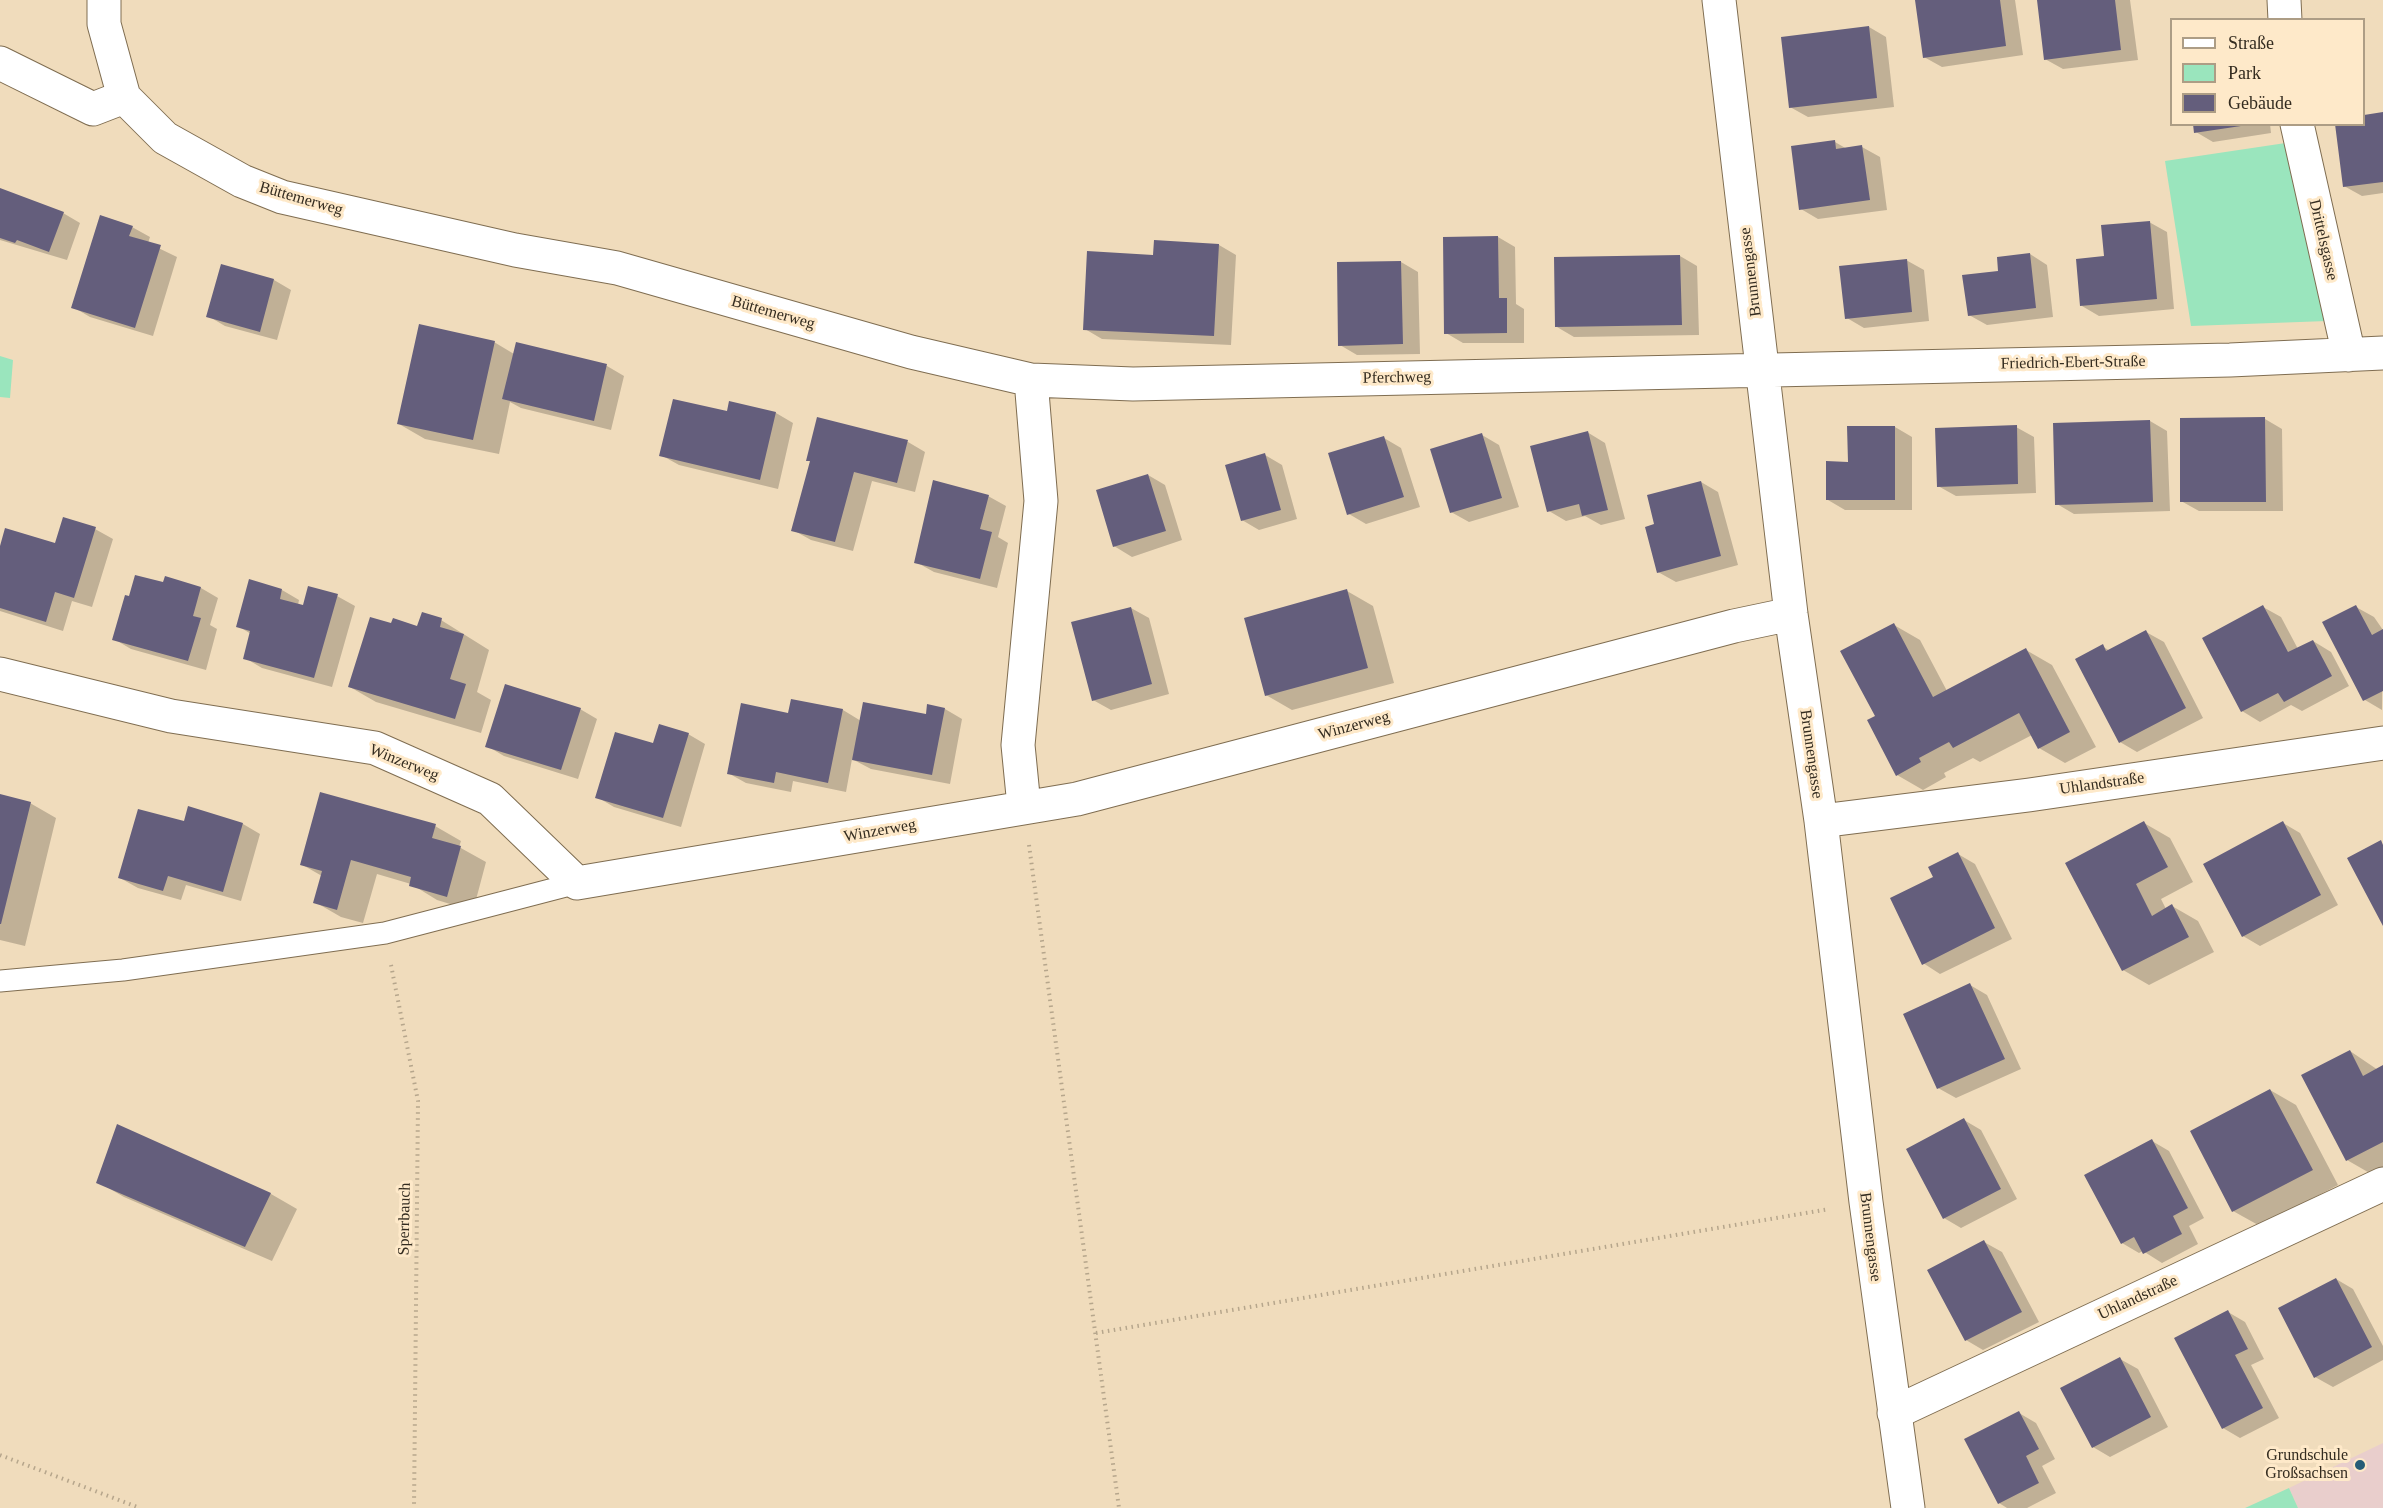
<!DOCTYPE html>
<html>
<head>
<meta charset="utf-8">
<style>
  body { margin:0 }
  #map { position:relative; width:2383px; height:1508px; overflow:hidden; background:#f0dcbc; font-family:Georgia,serif }
  canvas { display:block }
  .legend { position:absolute; left:2170px; top:18px; width:195px; height:108px; box-sizing:border-box; background:#fee9c9; border:2px solid #ad9d85; margin:0; padding:8px 10px; list-style:none; font-size:18px; color:#342c20 }
  .legend li { display:flex; align-items:center; gap:12px; height:30px }
  .legend b { width:30px; border:2px solid #ad9d85 }
</style>
</head>
<body>
<div id="map">
<canvas width="2383" height="1508"></canvas>
<ul class="legend">
<li><b style="height:8px;background:#fff"></b>Straße</li>
<li><b style="height:16px;background:#9ae5bd"></b>Park</li>
<li><b style="height:16px;background:#645e7c"></b>Gebäude</li>
</ul>
</div>
<script>
const g = document.querySelector('canvas').getContext('2d');
g.lineJoin = 'round';
function paint(path, color) { g.fillStyle = color; g.fill(path, 'evenodd'); }
const poly = rows => new Path2D(rows.map(r => 'M' + r).join(''));
function strokePath(path, color, width, dash) { g.strokeStyle = color; g.lineWidth = width; g.lineCap = dash ? 'butt' : 'round'; g.setLineDash(dash || []); g.stroke(path); }
function drawText(font, color, halo, rows, align = 'center') {
  g.font = font + ' Georgia,serif'; g.lineWidth = 6; g.setLineDash([]); g.textBaseline = 'middle'; g.strokeStyle = halo; g.fillStyle = color; for (const [text, x, y, turn = 0] of rows) {
    g.save(); g.translate(x, y); g.rotate((+turn || 0) * Math.PI / 180); g.textAlign = isNaN(turn) ? turn : align; if (halo) g.strokeText(text, 0, 0); g.fillText(text, 0, 0); g.restore();
  }
}
const education = poly([
  [2383,1443,2383,1508,2298,1508,2289,1488]
]);
const green = poly([
  [2299,141,2327,321,2191,326,2165,161],
  [0,356,13,360,10,398,0,397],
  [2289,1488,2298,1508,2245,1508]
]);
const shadow = poly([
  [1916,0,2015,0,2023,55,1942,67,1924,57],
  [2039,0,2130,0,2138,60,2063,69,2045,59],
  [1869,27,1886,37,1894,107,1808,117,1790,107],
  [2383,114,2383,193,2362,196,2344,186,2364,124,2364,117],
  [2195,124,2270,124,2271,133,2213,142,2196,132],
  [1835,142,1847,149,1862,147,1880,157,1887,210,1818,219,1801,209],
  [0,190,63,213,80,223,67,260,0,240],
  [2149,222,2167,232,2174,309,2099,316,2082,306,2106,257],
  [132,227,150,237,148,243,177,257,153,336,90,317,73,307],
  [1498,237,1515,247,1516,304,1524,309,1524,343,1463,343,1446,333],
  [1155,242,1219,245,1236,255,1231,345,1102,339,1085,329,1155,257],
  [2030,254,2047,265,2053,317,1987,325,1969,315,2000,272],
  [1680,256,1697,266,1699,335,1574,337,1557,327],
  [1906,260,1924,270,1929,321,1864,328,1847,318],
  [1401,262,1418,272,1420,354,1357,355,1340,345],
  [222,266,274,280,291,290,277,340,225,326,208,316],
  [494,342,514,354,517,344,607,366,624,376,611,430,521,408,510,402,499,454,425,439,399,424],
  [728,413,776,413,793,423,778,489,679,465,661,455],
  [818,419,908,442,925,452,915,492,872,481,853,551,811,540,793,530,811,462,807,460],
  [2265,419,2282,429,2283,511,2199,511,2181,501],
  [2150,421,2167,431,2170,511,2074,514,2057,504],
  [1895,427,1912,437,1912,510,1845,510,1828,500,1849,463],
  [2016,427,2034,437,2036,493,1956,496,1938,486],
  [1587,432,1605,443,1625,519,1601,525,1585,516,1566,521,1549,511],
  [1482,435,1499,445,1519,507,1469,522,1451,512],
  [1384,438,1401,448,1420,507,1366,524,1349,514],
  [1265,455,1282,465,1297,519,1259,530,1242,520],
  [1148,475,1165,485,1182,540,1132,557,1114,546],
  [1701,482,1718,492,1738,565,1676,582,1658,572,1656,525],
  [988,496,1006,506,998,537,1008,543,997,588,934,572,916,562],
  [64,519,95,529,113,539,92,607,72,601,63,631,0,611,0,551,56,545],
  [166,578,201,588,218,598,210,625,217,629,206,670,131,649,114,639,164,584],
  [282,590,299,600,298,605,304,607,337,596,355,606,332,687,262,668,245,658,251,634,238,626],
  [1347,591,1373,606,1394,683,1292,710,1266,695],
  [2263,607,2281,617,2298,649,2313,641,2331,652,2349,686,2302,711,2291,705,2260,722,2242,711],
  [2356,607,2374,617,2383,630,2382,710,2365,700,2324,623],
  [1131,608,1149,618,1169,694,1111,710,1093,700],
  [441,620,489,650,477,692,491,700,481,733,376,702,350,687,392,625,418,628],
  [1894,625,1920,640,1947,691,2026,650,2052,665,2096,747,2065,763,2039,748,2032,735,1980,762,1973,758,1944,773,1946,777,1923,790,1897,775,1877,717],
  [2146,632,2164,642,2203,718,2137,752,2120,742,2102,646,2110,651],
  [580,709,597,719,578,779,504,756,487,746],
  [945,709,962,719,950,784,871,769,852,759,846,792,793,781,791,792,746,783,728,773,789,714,843,710,861,721,927,716],
  [688,734,705,744,681,827,614,807,597,797,654,745],
  [0,796,30,803,56,818,25,946,0,940],
  [189,808,243,824,260,834,241,901,186,885,181,900,138,888,120,878,185,823],
  [2144,823,2170,838,2193,882,2161,899,2166,909,2172,906,2198,921,2214,952,2149,985,2123,970],
  [2283,823,2300,833,2338,905,2260,946,2243,936],
  [435,826,461,841,459,847,486,862,473,911,437,900,411,884,377,874,363,923,341,917,315,902,322,876,301,864],
  [1958,854,1975,864,2012,939,1940,974,1923,963,1935,878],
  [1970,985,1987,995,2021,1069,1956,1098,1938,1088],
  [2350,1051,2378,1070,2383,1067,2383,1170,2373,1175,2347,1160],
  [2270,1090,2296,1105,2338,1185,2260,1226,2233,1211],
  [1964,1120,1981,1130,2017,1199,1961,1228,1944,1218],
  [118,1126,271,1194,297,1209,272,1261,124,1197,98,1182],
  [2152,1141,2169,1151,2204,1218,2189,1226,2198,1244,2162,1263,2143,1251,2139,1253,2122,1243],
  [1984,1242,2002,1252,2039,1322,1983,1350,1966,1340],
  [2336,1279,2353,1289,2383,1346,2383,1360,2333,1387,2315,1377],
  [2228,1312,2245,1322,2264,1359,2251,1365,2279,1418,2240,1438,2223,1428],
  [2120,1359,2138,1369,2168,1427,2110,1457,2093,1447],
  [2019,1413,2036,1423,2055,1459,2042,1466,2056,1493,2027,1508,2007,1508,1999,1503]
]);
const building = poly([
  [1915,0,2000,0,2006,46,1923,58],
  [2037,0,2115,0,2121,50,2044,60],
  [1869,26,1877,98,1789,108,1781,37],
  [2383,112,2383,182,2343,187,2335,124,2364,124,2364,115],
  [2193,124,2241,124,2241,126,2194,133],
  [1835,140,1836,149,1862,145,1870,200,1799,210,1791,146],
  [0,188,64,212,49,252,17,240,15,243,0,238],
  [100,215,133,226,129,236,161,245,135,328,71,308],
  [2150,221,2157,299,2080,306,2076,259,2104,256,2101,225],
  [1498,236,1499,298,1507,298,1507,333,1444,334,1443,237],
  [1154,240,1219,244,1214,336,1083,330,1087,251,1153,255],
  [2030,253,2036,308,1968,316,1962,275,1998,271,1997,257],
  [1680,255,1682,325,1555,327,1554,257],
  [1907,259,1912,312,1845,319,1839,266],
  [1401,261,1403,344,1338,346,1337,262],
  [221,264,274,279,260,332,206,317],
  [419,324,495,341,473,440,397,424],
  [516,342,607,364,594,421,502,399],
  [673,399,727,411,729,401,776,412,760,480,659,456],
  [817,417,908,440,897,483,854,472,835,542,791,531,810,461,806,461],
  [2265,417,2266,502,2180,502,2180,418],
  [2150,420,2153,502,2055,505,2053,423],
  [2017,425,2018,484,1937,487,1935,428],
  [1847,426,1895,426,1895,500,1826,500,1826,461,1848,462],
  [1588,431,1608,510,1582,516,1579,504,1547,512,1530,446],
  [1482,433,1502,498,1450,513,1430,449],
  [1384,436,1404,497,1347,515,1328,453],
  [1265,453,1281,510,1241,521,1225,465],
  [1148,474,1166,531,1113,547,1096,490],
  [933,480,989,495,980,529,992,532,980,579,914,563],
  [1701,481,1721,556,1657,573,1645,527,1654,524,1647,495],
  [63,517,96,527,74,598,55,592,46,622,0,608,0,546,5,528,55,543],
  [135,575,163,582,165,576,201,587,193,616,201,618,188,661,112,640,125,595,129,596],
  [249,579,282,589,280,599,303,605,308,586,338,594,314,678,243,659,250,631,236,627],
  [1347,589,1368,668,1265,696,1244,618],
  [2263,605,2288,652,2313,640,2332,676,2284,702,2278,693,2241,712,2202,638],
  [2356,605,2372,635,2383,629,2383,691,2363,701,2322,622],
  [1131,607,1152,684,1092,701,1071,622],
  [422,612,442,618,440,627,464,634,450,679,466,684,455,719,348,687,370,617,391,623,393,618,417,626],
  [1894,623,1933,697,2026,648,2070,732,2038,749,2019,713,1953,748,1949,742,1919,758,1921,762,1896,776,1867,720,1875,716,1840,651],
  [2146,630,2186,708,2119,743,2075,659,2103,644,2106,651],
  [505,684,581,708,561,770,485,747],
  [791,699,843,709,828,783,776,772,774,783,727,774,741,703,788,713],
  [863,702,926,714,927,704,945,708,932,775,852,760],
  [659,724,689,733,663,818,595,798,615,732,653,743],
  [320,792,436,824,432,838,461,846,447,897,409,886,411,877,351,860,337,910,313,903,322,871,300,865],
  [0,794,31,802,1,924,0,924],
  [188,806,243,823,223,892,168,876,163,891,118,878,138,809,184,821],
  [2144,821,2168,867,2136,884,2152,916,2172,904,2189,937,2122,971,2065,863],
  [2283,821,2321,895,2242,937,2203,864],
  [2381,840,2383,845,2383,926,2347,858],
  [1958,852,1995,928,1922,965,1890,898,1933,877,1928,867],
  [1970,983,2005,1059,1937,1089,1903,1014],
  [2350,1050,2363,1076,2383,1065,2383,1142,2346,1161,2301,1075],
  [2270,1089,2313,1170,2232,1212,2190,1131],
  [1964,1118,2001,1189,1943,1219,1906,1149],
  [117,1124,271,1193,245,1247,96,1183],
  [2152,1139,2188,1208,2173,1216,2182,1234,2143,1254,2134,1237,2121,1244,2084,1175],
  [1984,1240,2022,1312,1965,1341,1927,1270],
  [2336,1278,2372,1347,2314,1378,2278,1308],
  [2228,1310,2248,1349,2235,1355,2263,1408,2222,1429,2174,1338],
  [2120,1357,2151,1417,2092,1448,2060,1388],
  [2019,1411,2039,1449,2026,1456,2039,1483,1998,1504,1964,1439]
]);
const path = poly([
  [1029,845,1119,1508],
  [391,965,418,1101,414,1508],
  [1096,1333,1829,1209],
  [0,1455,140,1508]
]);
const lane = poly([
  [0,981,123,970,385,933,577,883]
]);
const street = poly([
  [104,0,104,24,124,97,165,138,242,181,282,197,515,250,617,268,911,352,1031,380,1133,384,2230,360,2383,353],
  [1719,0,1791,614,1821,821,1866,1202,1908,1508],
  [2284,0,2285,20],
  [0,63,93,109,124,97],
  [2297,124,2349,355],
  [0,674,171,716,375,748,490,799,577,883,1077,799,1734,626,1791,614],
  [1024,806,1018,745,1041,501,1031,380],
  [1821,821,2029,795,2383,743],
  [1894,1413,2383,1184]
]);
const markers = [
  [2360,1465,6,"#265c77"]
];
const streetNames = [
  ["Büttemerweg",301,199,16],
  ["Drittelsgasse",2323,240,77],
  ["Brunnengasse",1751,272,-97],
  ["Büttemerweg",773,313,16],
  ["Friedrich-Ebert-Straße",2073,363,-1],
  ["Pferchweg",1397,378,-1],
  ["Winzerweg",1354,726,-15],
  ["Brunnengasse",1811,754,82],
  ["Winzerweg",404,763,22],
  ["Uhlandstraße",2102,784,-8],
  ["Winzerweg",880,831,-10],
  ["Sperrbauch",405,1219,-89],
  ["Brunnengasse",1870,1237,83],
  ["Uhlandstraße",2138,1298,-25]
];
const poiNames = [
  ["Grundschule",2348,1456],
  ["Großsachsen",2348,1474]
];
paint(education, '#e9cecc');
paint(green, '#9ae5bd');
paint(shadow, '#0003');
paint(building, '#645e7c');
strokePath(lane, '#7f6d51', 23);
strokePath(street, '#7f6d51', 35);
strokePath(path, '#b6a68c', 4, [1.5, 4.5]);
strokePath(lane, '#fff', 21);
strokePath(street, '#fff', 33);
for (const [x, y, r, color] of markers) { const dot = new Path2D(); dot.arc(x, y, r, 0, 2 * Math.PI); g.fillStyle = color; g.fill(dot); strokePath(dot, '#fee9c9', 2); }
drawText('16px', '#342c20', '#fee9c9', streetNames);
drawText('16px', '#342c20', '#fee9c9', poiNames, 'right');
</script>
</body>
</html>
